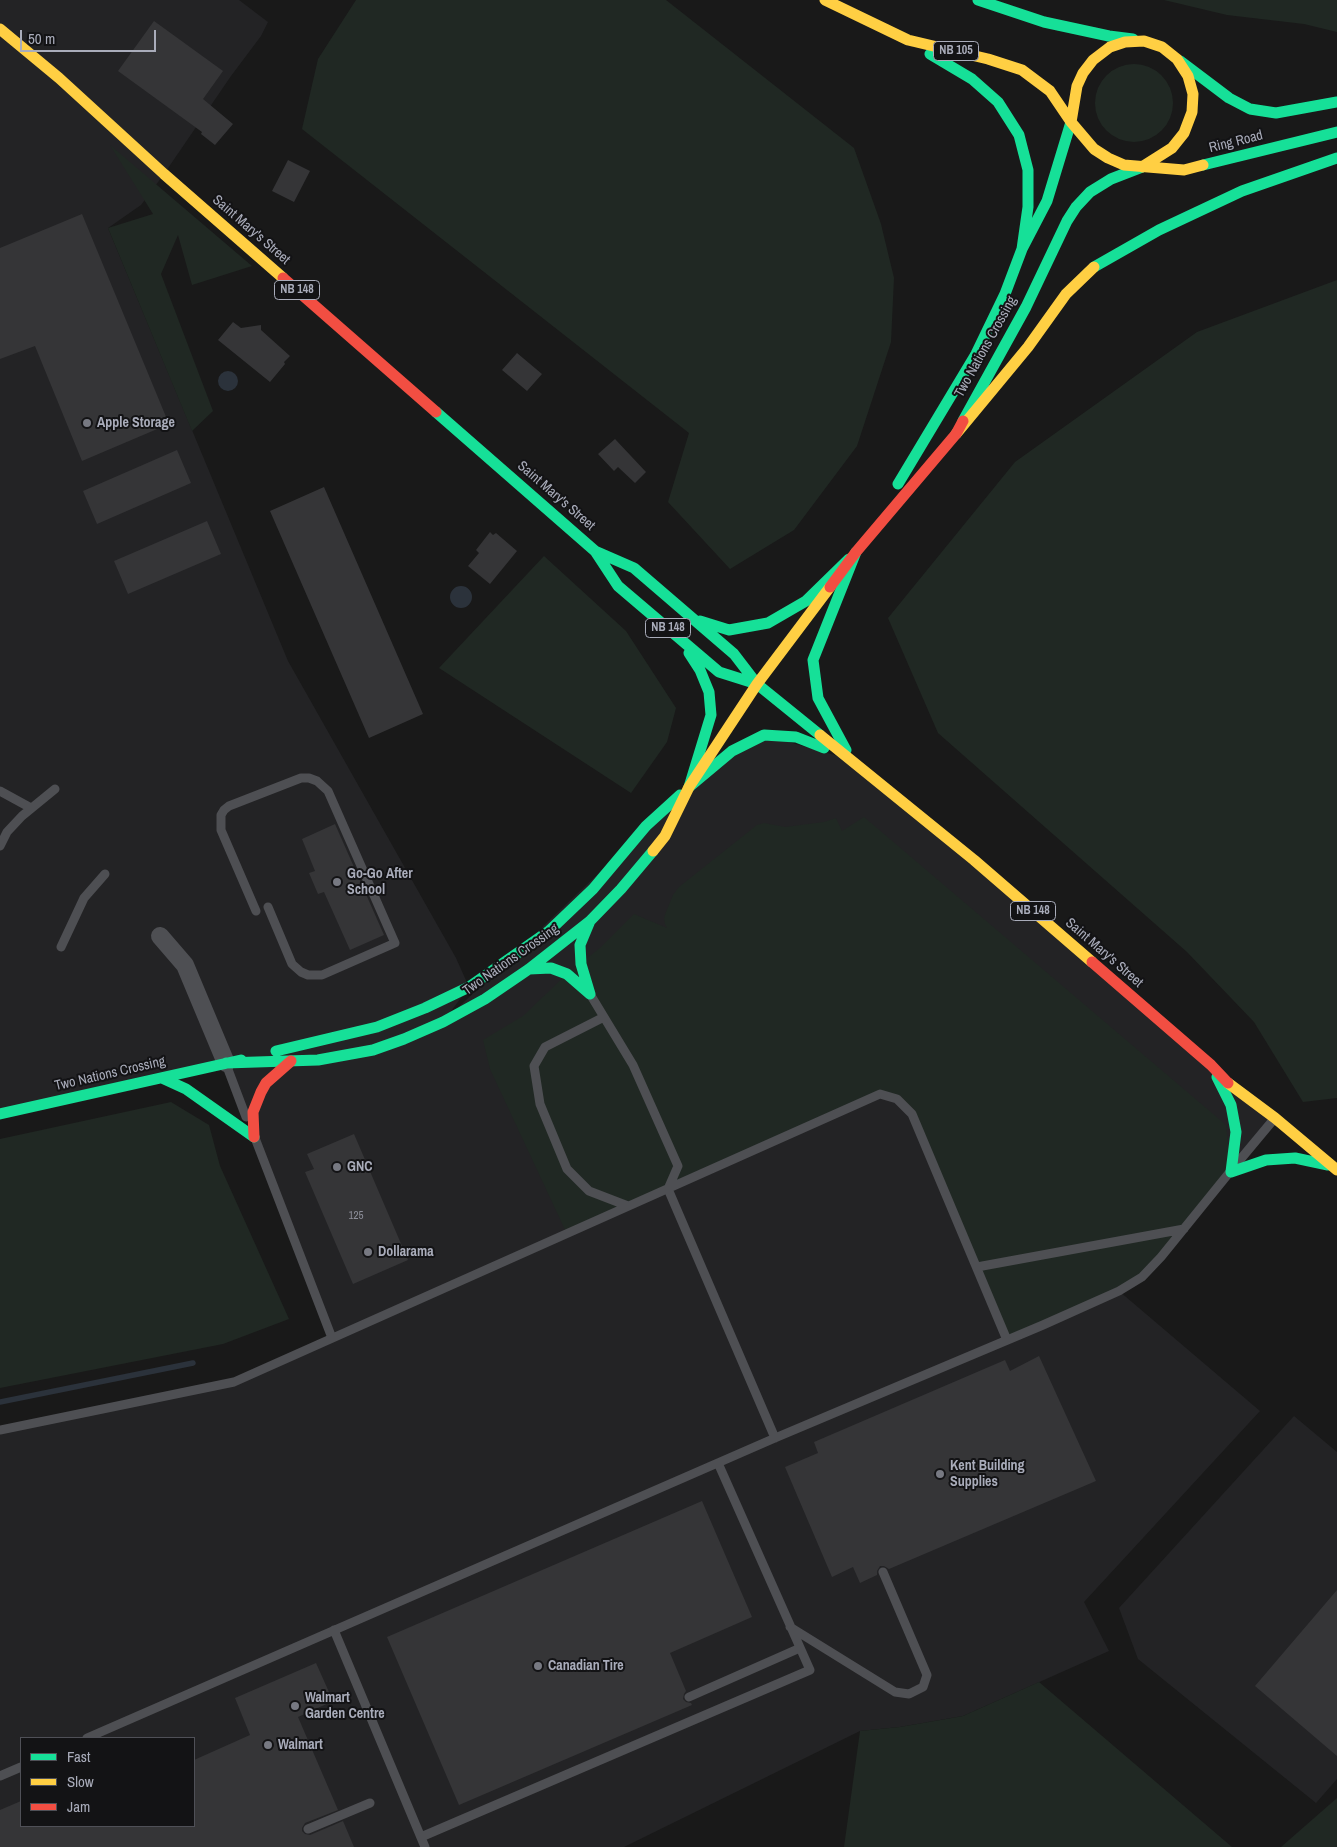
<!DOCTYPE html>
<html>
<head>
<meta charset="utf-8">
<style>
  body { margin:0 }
  #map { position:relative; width:1337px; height:1847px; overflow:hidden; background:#191919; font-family:"Archivo Narrow",sans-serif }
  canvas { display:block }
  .legend { position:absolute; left:20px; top:1737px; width:175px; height:90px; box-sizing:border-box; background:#131315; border:1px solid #4f5057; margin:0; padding:6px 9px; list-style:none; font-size:15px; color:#a9acba }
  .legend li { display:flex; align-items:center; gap:10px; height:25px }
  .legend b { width:25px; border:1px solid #4f5057 }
  .scale { position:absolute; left:20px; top:30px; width:136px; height:22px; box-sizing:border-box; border:2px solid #a9acba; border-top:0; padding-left:6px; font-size:15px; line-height:18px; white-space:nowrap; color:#a9acba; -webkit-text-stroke:4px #131315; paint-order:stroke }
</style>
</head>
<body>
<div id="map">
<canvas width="1337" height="1847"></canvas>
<ul class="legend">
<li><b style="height:6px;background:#16e098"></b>Fast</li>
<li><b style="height:6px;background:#ffcf43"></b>Slow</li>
<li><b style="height:6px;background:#f24e42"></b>Jam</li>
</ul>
<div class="scale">50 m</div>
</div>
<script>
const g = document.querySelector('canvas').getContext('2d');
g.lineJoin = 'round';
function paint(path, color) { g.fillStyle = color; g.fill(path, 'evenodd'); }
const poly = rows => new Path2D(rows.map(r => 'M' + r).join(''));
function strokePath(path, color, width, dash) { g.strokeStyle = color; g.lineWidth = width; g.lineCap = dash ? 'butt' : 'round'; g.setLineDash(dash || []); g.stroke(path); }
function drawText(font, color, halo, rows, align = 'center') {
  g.font = font + ' "Archivo Narrow",sans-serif'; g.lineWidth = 4; g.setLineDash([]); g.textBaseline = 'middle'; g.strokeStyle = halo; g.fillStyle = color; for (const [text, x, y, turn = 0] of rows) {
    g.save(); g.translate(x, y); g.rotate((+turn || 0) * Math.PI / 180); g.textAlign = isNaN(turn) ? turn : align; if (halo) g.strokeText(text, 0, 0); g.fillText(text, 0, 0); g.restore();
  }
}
const built = poly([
  [0,0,239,0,268,22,261,36,231,76,164,174,141,205,108,228,288,661,456,958,469,987,443,1022,689,787,764,735,852,760,1275,1118,1119,1291,1260,1411,1084,1602,1109,1651,963,1716,900,1727,860,1731,624,1847,0,1847,0,1430,234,1382,332,1338,226,1063,0,1114],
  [21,1738,194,1738,194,1826,21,1826],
  [1294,1416,1337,1452,1337,1779,1316,1803,1138,1659,1119,1608]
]);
const green = poly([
  [356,0,666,0,854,148,881,224,894,278,891,342,857,446,794,530,730,569,668,502,689,433,302,129,318,59],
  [1164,0,1337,0,1337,32,1304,24,1227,15],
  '1095 103a39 39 0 1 1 78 0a39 39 0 1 1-78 0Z',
  [110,145,252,266,192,285,178,235,161,274,213,411,192,431,108,228,153,214],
  [1337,280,1337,1098,1303,1102,1254,1022,1187,952,938,733,888,618,1015,462,1197,332],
  [544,556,626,631,676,708,667,742,631,793,439,668],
  [864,817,1226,1125,1231,1172,1142,1277,1007,1340,912,1114,897,1099,880,1094,567,1234,490,1069,483,1040,523,1016,567,974,600,948,634,914,667,928,665,924,664,918,666,912,673,895,679,887,757,825,764,823,785,827,824,822,836,818,842,831],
  [171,1102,209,1125,220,1166,289,1319,223,1344,0,1388,0,1139],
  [1039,1682,1232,1847,844,1847,860,1731,900,1727,963,1716],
  [1337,1798,1337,1847,1281,1847]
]);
const water = poly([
  '218 381a10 10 0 1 1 20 0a10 10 0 1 1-20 0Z',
  '450 597a11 11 0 1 1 22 0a11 11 0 1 1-22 0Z'
]);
const stream = poly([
  [0,1402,193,1363]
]);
const building = poly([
  [154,21,223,71,203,99,233,124,215,145,201,134,202,132,118,71],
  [288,160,310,171,294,202,272,191],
  [82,214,169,424,82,461,35,346,0,359,0,248],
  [233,322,241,328,261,325,261,330,290,356,284,362,285,364,270,382,218,340],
  [517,353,542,374,527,391,502,370],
  [615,439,646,472,635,483,618,467,614,471,598,454],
  [177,450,191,483,97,524,83,491],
  [324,487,423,714,369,738,270,511],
  [207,521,221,554,128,594,114,561],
  [490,532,493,535,496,533,517,551,490,584,468,566,479,553,476,550],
  [335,824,384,935,350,950,324,892,318,894,309,873,315,871,302,839],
  [354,1134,408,1260,353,1284,305,1172,314,1169,307,1154],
  [1039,1356,1096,1481,889,1569,884,1566,880,1566,877,1571,877,1575,860,1583,853,1567,832,1577,785,1467,818,1453,814,1442,1005,1360,1010,1371],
  [702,1501,752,1617,670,1653,686,1691,684,1694,683,1699,686,1702,691,1703,692,1705,459,1805,387,1637],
  [1337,1590,1337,1756,1255,1686],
  [316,1663,333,1701,298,1717,338,1810,305,1823,302,1828,302,1831,305,1834,310,1835,343,1821,354,1847,0,1847,0,1810,21,1801,21,1826,194,1826,194,1760,250,1735,235,1698]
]);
const lane = poly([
  [0,791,31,808],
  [0,846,7,832,22,816,55,789],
  [256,911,221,830,221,815,224,810,229,806,301,778,309,778,317,781,328,791,395,943,322,975,308,975,301,972,292,964,268,907],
  [61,947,84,898,105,874],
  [590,994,633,1065,678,1166,668,1189,775,1438],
  [604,1017,545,1047,534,1066,540,1104,567,1169,589,1191,628,1206],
  [226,1064,246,1117],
  [255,1138,332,1338],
  [1239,1161,1274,1119],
  [977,1267,1184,1229],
  [0,1430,234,1382,880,1094,897,1099,912,1114,1007,1340],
  [790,1627,895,1692,909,1694,923,1687,927,1675,883,1572],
  [334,1630,425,1847],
  [689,1697,800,1648],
  [87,1738,775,1438,1043,1325,1119,1291,1142,1277,1161,1257,1229,1173],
  [0,1776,21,1767],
  [308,1829,370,1803],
  [421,1837,810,1670,718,1463]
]);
const street = poly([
  [160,936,185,965,226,1063]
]);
const fast = poly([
  [978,0,1044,22,1109,36,1133,39],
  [930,54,972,79,998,102,1019,135,1028,170,1028,207,1022,249],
  [1180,61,1229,98,1250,109,1276,113,1337,102],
  [1203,165,1337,132],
  [1094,267,1159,230,1242,191,1337,158],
  [436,412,595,551,618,586,719,672,757,684],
  [963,421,1026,307,1067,221,1076,207,1090,192,1111,179,1142,167],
  [898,484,976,354,1005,294,1022,249,1047,201,1071,122],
  [595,551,634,568,734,654,757,684,820,735],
  [700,621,729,630,768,623,806,601,849,559],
  [689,653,700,670,709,692,711,715,689,787],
  [846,750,818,698,813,660,856,552],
  [689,787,732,751,764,735,796,737,824,748],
  [590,921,580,945,581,964,590,994],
  [529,969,551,968,567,974,590,994],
  [276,1051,377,1027,425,1008,469,987,549,931,593,889,646,826,680,795],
  [226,1063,318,1060,373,1050,404,1039,443,1022,485,999,529,969,590,921,621,889,653,851],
  [1217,1077,1231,1105,1236,1132,1231,1172,1266,1160,1295,1158,1328,1165],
  [162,1078,186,1089,254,1137],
  [0,1114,241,1060]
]);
const slow = poly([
  [825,0,908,40,988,59,1022,70,1050,91,1071,122,1094,149,1108,158,1124,165,1184,170,1203,165],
  [0,29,59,78,164,174,283,278],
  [1071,122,1077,86,1083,73,1093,60,1110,47,1125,42,1144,41,1162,47,1177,59,1188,76,1193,94,1192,112,1184,133,1172,148,1142,167],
  [956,434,1028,347,1066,294,1094,267],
  [820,735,974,860,1092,962],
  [653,851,665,836,689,787,757,684,830,587],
  [1228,1083,1275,1118,1337,1170]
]);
const jam = poly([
  [283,278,436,412],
  [830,587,856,552,956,434,963,421],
  [1092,962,1211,1065,1228,1083],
  [254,1137,253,1112,261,1092,266,1083,291,1061]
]);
const markers = [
  [87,423,5,"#777982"],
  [337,882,5,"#777982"],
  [337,1167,5,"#777982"],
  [368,1252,5,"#777982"],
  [940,1474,5,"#777982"],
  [538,1666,5,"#777982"],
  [295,1706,5,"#777982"],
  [268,1745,5,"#777982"]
];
const numberNames = [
  ["125",356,1216]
];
const shields = [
  [956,51,45],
  [297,290,45],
  [668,628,45],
  [1033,911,45]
];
const shieldNames = [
  ["NB 105",956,51],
  ["NB 148",297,290],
  ["NB 148",668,628],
  ["NB 148",1033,911]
];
const streetNames = [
  ["Ring Road",1236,142,-14],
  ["Saint Mary's Street",251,230,41],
  ["Two Nations Crossing",986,347,-61],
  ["Saint Mary's Street",556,496,41],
  ["Saint Mary's Street",1104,953,41],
  ["Two Nations Crossing",511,960,-35],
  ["Two Nations Crossing",110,1074,-13]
];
const poiNames = [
  ["Apple Storage",97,423],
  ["Go-Go After",347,874],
  ["School",347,890],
  ["GNC",347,1167],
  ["Dollarama",378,1252],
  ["Kent Building",950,1466],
  ["Supplies",950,1482],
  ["Canadian Tire",548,1666],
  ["Walmart",305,1698],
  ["Garden Centre",305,1714],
  ["Walmart",278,1745]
];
paint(built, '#232325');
paint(green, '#202823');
paint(water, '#2b323b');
strokePath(stream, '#2b323b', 5.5);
paint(building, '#353537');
strokePath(lane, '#4e4f53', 9);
strokePath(street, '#4e4f53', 18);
strokePath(fast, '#16e098', 11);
strokePath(slow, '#ffcf43', 11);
strokePath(jam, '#f24e42', 11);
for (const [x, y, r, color] of markers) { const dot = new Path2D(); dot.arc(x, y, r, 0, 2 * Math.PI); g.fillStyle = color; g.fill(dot); strokePath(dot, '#131315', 2); }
drawText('11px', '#8c8e99', null, numberNames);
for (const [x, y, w] of shields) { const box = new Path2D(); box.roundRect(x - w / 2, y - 9.5, w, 19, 4); g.fillStyle = '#131315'; g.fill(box); strokePath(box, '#a9acba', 1); }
drawText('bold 12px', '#a9acba', null, shieldNames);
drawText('14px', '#a9acba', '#131315', streetNames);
drawText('bold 14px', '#a9acba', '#131315', poiNames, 'left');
</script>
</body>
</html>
